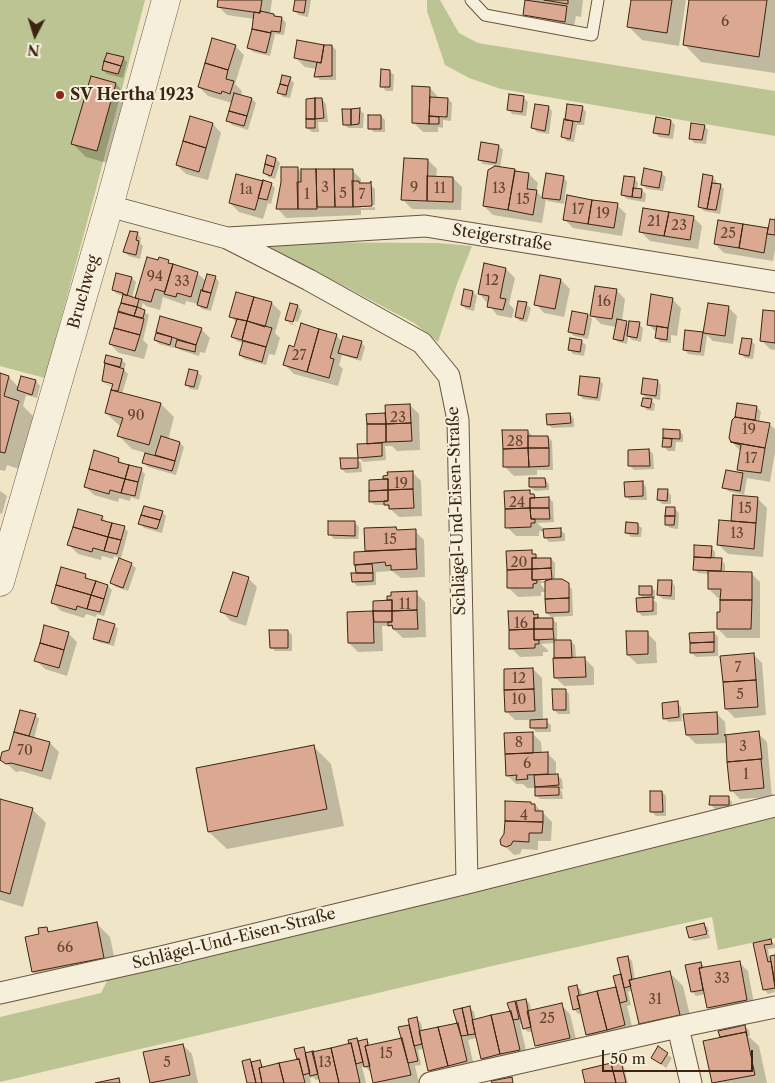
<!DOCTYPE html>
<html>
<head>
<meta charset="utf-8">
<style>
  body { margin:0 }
  #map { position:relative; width:775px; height:1083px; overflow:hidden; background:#f0e6c7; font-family:"Libre Caslon Text",serif }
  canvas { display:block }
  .north { position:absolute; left:10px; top:10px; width:50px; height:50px; -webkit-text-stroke:4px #f5efdb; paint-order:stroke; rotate:185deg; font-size:14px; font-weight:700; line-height:20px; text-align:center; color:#3c2413 }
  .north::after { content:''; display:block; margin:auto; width:18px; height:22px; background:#3c2413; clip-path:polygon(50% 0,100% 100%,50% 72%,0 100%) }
  .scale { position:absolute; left:602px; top:1050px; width:151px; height:22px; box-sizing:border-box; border:2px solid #3c2413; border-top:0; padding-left:6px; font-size:15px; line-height:18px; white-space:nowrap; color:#3c2413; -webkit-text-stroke:4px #f5efdb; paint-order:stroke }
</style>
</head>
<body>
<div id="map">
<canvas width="775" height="1083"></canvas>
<div class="north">N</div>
<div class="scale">50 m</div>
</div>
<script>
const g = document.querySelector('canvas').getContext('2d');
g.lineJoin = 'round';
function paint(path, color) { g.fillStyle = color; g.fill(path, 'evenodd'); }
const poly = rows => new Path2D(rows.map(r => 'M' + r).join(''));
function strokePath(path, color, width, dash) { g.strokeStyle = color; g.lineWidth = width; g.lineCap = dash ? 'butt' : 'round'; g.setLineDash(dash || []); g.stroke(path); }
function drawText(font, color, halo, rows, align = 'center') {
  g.font = font + ' "Libre Caslon Text",serif'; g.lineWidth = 4; g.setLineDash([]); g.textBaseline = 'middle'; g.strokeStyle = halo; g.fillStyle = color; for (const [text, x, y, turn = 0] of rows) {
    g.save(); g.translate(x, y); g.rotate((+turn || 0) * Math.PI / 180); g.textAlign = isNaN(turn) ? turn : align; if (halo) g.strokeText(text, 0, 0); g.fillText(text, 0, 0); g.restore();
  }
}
const green = poly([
  [0,0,145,0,96,189,45,378,0,366],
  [427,0,440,0,459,33,478,43,775,91,775,136,501,89,469,78,445,65,427,11],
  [270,242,438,243,472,246,457,284,438,342,414,323,270,247],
  [775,813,775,938,718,950,712,917,505,963,0,1082,0,1017,101,993,109,977]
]);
const shadow = poly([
  [219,0,272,0,270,14,282,18,286,23,284,35,275,34,270,56,253,52,249,48,254,19,227,15,218,6],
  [296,0,311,0,308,17,299,15,294,11],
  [530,0,583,0,581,17,576,16,573,31,533,24,524,15,531,1],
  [632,0,686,0,679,46,642,40,628,26],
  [691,0,775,0,775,73,701,62,684,44],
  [235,46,244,55,235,84,242,91,241,96,252,99,256,103,248,130,232,125,228,121,232,103,208,96,199,87],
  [332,46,336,50,336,80,320,80,316,76,317,69,305,67,296,58],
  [123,58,127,62,123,78,107,74,103,70],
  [389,71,394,75,393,91,386,91,382,86],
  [290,79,294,83,290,98,283,97,279,92],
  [116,84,129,98,110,164,86,157,73,144],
  [430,88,439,98,448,99,452,103,451,121,443,120,443,128,438,127,438,132,423,132,414,123],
  [510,96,524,98,528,102,526,116,512,114,508,109],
  [322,99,326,104,328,122,318,122,319,132,312,132,307,128],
  [568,105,582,107,586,112,584,125,577,125,574,142,567,141,563,137],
  [548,107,552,111,549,134,537,132,533,128],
  [360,110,364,114,363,128,348,128,344,124],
  [381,116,385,120,385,132,374,132,369,128],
  [671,121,675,125,673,139,659,137,655,133],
  [213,124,221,133,208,180,186,174,177,165],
  [704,126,708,130,706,144,694,143,690,138],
  [499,146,503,150,500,168,529,174,538,183,536,191,543,198,563,177,567,182,564,204,548,201,546,199,542,223,493,215,484,206,489,171,497,166,483,164,479,159],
  [276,159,280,163,275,179,268,177,264,172],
  [428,160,437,169,436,177,453,178,462,187,461,210,412,209,403,200],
  [297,168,303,174,302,170,352,170,361,179,361,184,370,184,375,189,375,205,361,205,361,208,375,207,375,210,361,210,361,215,286,218,278,209],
  [661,173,666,177,663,191,647,189,643,185],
  [712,177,716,181,716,185,720,185,724,189,720,214,704,211,700,207],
  [634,178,638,183,637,190,642,190,646,194,645,202,627,199,623,195],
  [271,184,275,188,271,204,268,203,263,219,239,212,230,203],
  [617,205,626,214,622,236,573,228,564,219],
  [775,216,775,249,773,261,724,253,715,244,719,221,769,230],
  [693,217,702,226,698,249,650,241,641,232],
  [137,233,141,238,140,243,143,246,140,259,129,256,124,252],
  [168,261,172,266,197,273,206,281,215,277,219,282,211,311,202,309,198,304,186,301,185,305,163,297,160,310,146,306,143,303,141,310,149,315,143,340,148,345,144,359,119,353,110,344,124,296,117,294,113,290,117,274,132,278,136,282,132,298,140,300,137,297],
  [506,269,515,278,509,304,514,309,512,318,497,315,479,293],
  [541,276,561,280,570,289,564,317,544,313,536,304],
  [616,290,625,299,622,321,626,322,629,326,639,324,643,328,641,342,632,340,628,336,627,344,618,342,614,338,616,327,601,324,592,315],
  [473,292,477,296,474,311,466,309,462,305],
  [672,299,681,308,677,336,671,335,671,343,660,342,656,337,657,333,648,324],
  [272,303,281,312,275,333,280,338,275,355,269,354,266,365,244,359,240,355,243,343,237,341,233,337,237,323,230,316],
  [526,304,531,308,527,322,520,321,516,317],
  [709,304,728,307,737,316,733,344,713,341,707,335,704,356,688,354,684,349,687,332,704,334],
  [298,306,302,311,298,322,289,320,289,322,297,326,290,324,286,319],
  [775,313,775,350,770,349,761,340],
  [588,315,592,319,588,339,574,336,570,332],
  [201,329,210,338,205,353,200,352,199,356,180,350,175,345,174,348,159,344,155,340,162,336,157,331],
  [336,335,343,342,361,342,365,347,361,361,342,355,339,365,343,369,338,386,294,374,285,365,295,349],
  [751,340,755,345,753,359,745,358,741,354],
  [581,341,586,345,584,356,573,354,569,349],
  [122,360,126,364,124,370,128,374,122,394,161,404,174,417,168,440,180,443,184,447,176,475,148,467,143,462,146,453,132,449,119,436,121,427,106,413,114,387,107,385,103,381,106,364],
  [106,381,119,385,119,387,106,384],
  [197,372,202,376,198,390,190,389,186,384],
  [0,375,9,377,19,388,22,377,36,381,40,386,37,398,26,395,23,406,36,419,22,470,7,465,5,471,0,470],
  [599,379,603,384,600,401,583,399,579,394],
  [657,381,661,385,660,400,649,398,655,404,654,411,647,410,643,406,649,400,642,394],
  [410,405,419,414,420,450,397,451,392,446,385,446,386,460,363,462,359,457,368,445,368,415,387,414],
  [738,405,757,407,761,412,759,422,769,424,775,429,775,452,770,482,747,478,744,495,728,491,724,487,727,471,744,475,738,469,741,452,732,442,730,438,736,419],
  [570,414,574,419,574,427,552,428,548,424],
  [527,431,534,437,548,437,552,441,553,470,537,470,537,475,514,476,505,467],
  [664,431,679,431,683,435,683,442,676,442,675,451,668,451,664,447],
  [649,450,653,454,654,469,634,470,630,466],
  [118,459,124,465,141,470,145,474,139,500,131,497,130,501,119,498,118,502,94,495,85,486],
  [357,459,361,463,362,472,346,473,342,469],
  [412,472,421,481,422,516,399,517,386,505,375,505,370,501,386,481,384,479],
  [545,479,549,484,549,490,535,491,530,487],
  [642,482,646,487,647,500,630,500,626,496],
  [0,491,7,496,2,514,0,513],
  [529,491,537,499,549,498,553,502,554,522,537,523,544,529,560,530,565,534,565,541,549,542,545,537,545,532,539,531,539,536,516,536,507,527],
  [667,491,671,495,671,504,662,504,658,500],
  [758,499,767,508,763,557,728,554,719,545,733,522],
  [675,509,679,513,678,529,670,528,666,524],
  [162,512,166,516,162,533,144,528,140,523],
  [102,517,108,523,124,527,128,532,121,558,114,556,113,559,102,556,101,560,78,554,69,545],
  [355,523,359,527,358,539,334,539,330,534],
  [637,524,642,528,641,537,631,537,627,533],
  [396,528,399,531,415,531,424,540,425,577,401,578,392,571,376,572,376,585,357,586,353,581,357,574,356,564,366,553,365,529],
  [711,547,715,552,715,559,721,560,725,564,725,572,751,573,760,582,760,638,727,638,718,629,722,613,722,598,718,598,709,589,710,574,698,573,694,569],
  [531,552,539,559,551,559,555,563,555,578,541,578,541,581,562,580,572,589,573,616,551,617,547,613,546,592,541,592,541,596,518,597,509,588],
  [541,583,546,583,546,591,541,585],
  [131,564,136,568,128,591,116,587,111,583],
  [85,575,91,581,108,586,112,590,104,616,97,614,96,617,86,614,84,618,61,611,52,602],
  [248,578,257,587,246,626,231,621,222,612],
  [671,581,675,586,675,600,663,599,658,595],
  [651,587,655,591,655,599,652,599,657,603,657,615,642,616,638,611,645,599,640,595],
  [416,593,425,602,426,637,403,638,390,626,382,626,383,651,358,652,349,643,348,613,374,612,390,602,388,600,393,597],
  [533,612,542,619,552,619,557,623,557,642,571,641,575,645,576,659,585,659,594,668,594,685,564,686,555,677,555,643,541,644,548,650,548,652,543,652,543,656,520,657,511,648],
  [114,625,118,629,114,646,98,642,94,638],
  [288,631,292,635,292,651,275,651,271,647],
  [68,633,77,642,67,676,45,669,36,660],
  [647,633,656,642,657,663,637,664,628,655],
  [714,633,718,637,718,656,696,657,691,652],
  [753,654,762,663,766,715,735,718,726,709],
  [533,669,542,678,543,721,546,721,551,725,551,732,536,732,532,728,531,720,515,720,506,711],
  [565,690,569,694,570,714,558,714,554,710],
  [677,703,681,707,682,721,669,722,664,718],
  [21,712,35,715,39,719,34,739,50,743,59,752,51,780,21,771,16,772,2,759,10,751],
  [716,713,725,722,726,736,758,733,767,742,772,797,740,799,731,790,728,743,696,744,687,735],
  [532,733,541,742,542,754,547,753,556,762,556,775,562,779,563,789,560,789,562,792,563,799,540,799,536,795,536,788,527,788,523,784,516,784,507,775],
  [314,747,331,764,344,826,227,849,209,832],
  [662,792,666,796,666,816,656,816,652,812],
  [728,798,732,802,732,809,715,809,711,805],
  [0,801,32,809,46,823,23,907,0,900],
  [530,803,535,805,552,822,551,841,538,841,538,850,522,849,520,854,514,855,504,845],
  [97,924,110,937,117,971,46,985,33,972,41,935,46,928,51,933],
  [704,924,708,928,709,932,691,936,691,939,690,937],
  [709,934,710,938,694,941,691,939],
  [771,940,775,945,775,948,768,949,769,957,775,956,775,992,768,994,764,989,755,944],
  [628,957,632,961,635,980,669,972,683,986,693,1028,654,1037,640,1023,633,990,628,992,631,1005,627,1006,634,1034,596,1043,587,1034,582,1013,578,1014,574,1009,569,988,576,986,581,990,582,996,616,988,614,977,623,975,619,959],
  [739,962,748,971,755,1009,717,1016,708,1007,706,994,696,996,692,991,700,963,705,967],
  [526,1000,530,1004,531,1012,561,1005,570,1014,578,1047,545,1054,536,1045,533,1031,528,1032,524,1028,523,1023,520,1024,528,1059,491,1067,482,1058,477,1038,468,1040,475,1070,438,1079,429,1070,424,1049,418,1050,421,1065,415,1066,419,1083,375,1083,372,1070,369,1071,365,1066,362,1067,366,1083,321,1083,320,1079,316,1080,313,1077,310,1078,311,1083,248,1083,250,1060,253,1063,259,1061,264,1068,300,1060,298,1059,303,1048,308,1053,351,1045,350,1041,357,1039,359,1042,366,1040,370,1043,359,1046,359,1048,366,1047,403,1039,400,1028,411,1026,417,1019,421,1023,423,1032,459,1024,470,1008,474,1012,476,1021,512,1012,509,1004],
  [744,1026,749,1030,750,1035,748,1036,759,1046,767,1083,714,1083,704,1042,721,1038,720,1032],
  [183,1045,192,1054,198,1083,152,1083,145,1053],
  [658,1048,672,1058,666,1068,652,1057],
  [620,1062,624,1067,628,1083,587,1083]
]);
const building = poly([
  [218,0,262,0,260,13,217,7,218,0],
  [295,0,306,0,304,13,293,11,295,0],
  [525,0,567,6,565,22,523,15,525,0],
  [544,0,568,0,568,4,544,0],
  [631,0,672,0,667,33,627,27,631,0],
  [689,0,767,0,759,57,683,45,689,0],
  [260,11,274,14,274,16,282,17,280,32,271,31,271,33,252,29,254,12,260,13,260,11],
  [252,29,271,33,266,53,247,48,252,29],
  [212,38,236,45,228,70,205,63,212,38],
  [297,40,324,45,321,63,294,58,297,40],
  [324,45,332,45,332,76,314,77,317,62,321,63,324,45],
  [107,53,124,57,121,66,104,61,107,53],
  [104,61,121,66,118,74,102,70,104,61],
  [205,63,228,70,226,79,234,81,230,94,222,91,221,94,198,87,205,63],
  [381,69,390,70,390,87,380,87,381,69],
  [282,75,291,77,288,86,280,84,282,75],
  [91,76,116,83,97,151,71,144,91,76],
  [280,84,288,86,286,95,277,93,280,84],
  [412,86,430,87,429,124,412,123,412,86],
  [234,93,252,98,247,116,229,111,234,93],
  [509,94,524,96,522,112,507,110,509,94],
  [430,97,448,98,447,117,429,116,430,97],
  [315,98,322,98,324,118,315,119,315,98],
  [315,98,315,119,306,119,306,99,315,98],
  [535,104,549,106,545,131,531,128,535,104],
  [567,104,583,106,580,122,565,120,567,104],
  [360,108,359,124,351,125,351,109,360,108],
  [342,109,351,109,351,125,343,125,342,109],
  [229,111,247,116,244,126,226,121,229,111],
  [368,115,381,115,381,129,368,129,368,115],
  [190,116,213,123,206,148,183,141,190,116],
  [429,116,439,117,439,124,429,124,429,116],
  [656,117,671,120,669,135,653,133,656,117],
  [306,119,315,119,315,128,306,128,306,119],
  [564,119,573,121,570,139,561,137,564,119],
  [691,123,705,125,702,140,689,139,691,123],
  [183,141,206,148,199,172,176,165,183,141],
  [481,142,499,145,496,163,478,160,481,142],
  [267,155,276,158,274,167,265,164,267,155],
  [404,158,428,159,427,201,401,200,404,158],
  [265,164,274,167,271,176,263,173,265,164],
  [495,166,515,169,508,210,483,206,488,170,495,166],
  [281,167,298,167,298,209,276,209,281,182,281,167],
  [644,168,662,172,659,188,641,185,644,168],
  [301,169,316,169,317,209,298,209,297,182,301,182,301,169],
  [316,169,334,169,335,207,317,207,316,169],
  [334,169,353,169,353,207,335,207,334,169],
  [515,171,529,173,527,189,537,190,533,215,508,210,515,171],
  [546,173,564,176,560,200,542,198,546,173],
  [236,174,263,181,255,210,229,203,236,174],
  [703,174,713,176,707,209,698,207,703,174],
  [427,176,453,177,453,202,427,201,427,176],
  [624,176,635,177,632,197,621,195,624,176],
  [263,180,272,183,267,200,258,198,263,180],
  [352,181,359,181,359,183,370,183,371,181,372,206,353,207,352,181],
  [712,183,721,184,716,210,707,209,712,183],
  [633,188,642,189,641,198,632,197,633,188],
  [567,195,592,200,588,224,563,220,567,195],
  [592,200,618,203,614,228,588,224,592,200],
  [643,208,669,212,664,236,639,232,643,208],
  [669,212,694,216,690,240,664,236,669,212],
  [770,219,775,220,775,235,767,234,770,219],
  [718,220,743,224,739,248,714,244,718,220],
  [743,224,768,228,764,253,739,248,743,224],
  [130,231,138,232,136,240,139,241,136,255,123,252,130,231],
  [147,257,158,260,159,257,169,260,168,263,173,264,165,292,155,289,151,302,135,298,147,257],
  [484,263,506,268,500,298,506,299,503,310,487,307,489,296,478,294,484,263],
  [173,264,198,272,191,297,177,293,176,297,164,294,173,264],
  [116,273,132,277,127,296,123,294,123,293,112,290,116,273],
  [207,274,216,276,211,293,202,291,207,274],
  [540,275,561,279,555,309,534,305,540,275],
  [595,286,617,289,612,319,590,316,595,286],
  [464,289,473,291,470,307,461,305,464,289],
  [201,290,211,293,207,308,197,305,201,290],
  [236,292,254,297,247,321,229,317,236,292],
  [123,294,139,299,137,307,121,303,123,294],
  [651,294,673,298,668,328,647,325,651,294],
  [254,297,272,302,265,327,247,321,254,297],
  [518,301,527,302,523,319,515,317,518,301],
  [121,303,137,307,134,316,118,311,121,303],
  [290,303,298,305,293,322,285,320,290,303],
  [708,303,729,306,725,336,703,333,708,303],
  [137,307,145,310,143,318,134,316,137,307],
  [763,310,775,311,775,343,760,341,763,310],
  [572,311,588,314,584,335,568,332,572,311],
  [118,312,144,319,140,335,114,328,118,312],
  [160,316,202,328,196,345,156,332,160,316],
  [237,319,247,321,242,340,231,337,237,319],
  [617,319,627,321,623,341,613,339,617,319],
  [247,321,272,328,266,347,242,340,247,321],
  [629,321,640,322,637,338,627,336,629,321],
  [301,323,319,329,307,372,283,365,289,345,294,347,301,323],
  [657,326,668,328,667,340,655,338,657,326],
  [114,328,140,335,135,351,109,344,114,328],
  [319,329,337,334,330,358,334,359,329,378,307,372,319,329],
  [685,330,703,332,700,352,683,350,685,330],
  [156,333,172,337,170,345,154,340,156,333],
  [343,336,362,341,357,358,338,353,343,336],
  [570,338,582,340,580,352,568,350,570,338],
  [742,338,752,339,749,356,739,354,742,338],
  [177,340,196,345,195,352,175,347,177,340],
  [243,341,266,347,262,362,239,355,243,341],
  [106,355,122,359,120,367,104,363,106,355],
  [105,363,124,369,118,391,111,390,113,384,102,381,105,363],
  [189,369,198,371,194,387,185,385,189,369],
  [0,373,9,376,4,396,19,401,5,453,0,452,0,373],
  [21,376,36,380,32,395,17,390,21,376],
  [580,376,600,378,597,398,578,395,580,376],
  [643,378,658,380,656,396,641,394,643,378],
  [111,390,161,403,149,445,117,436,123,418,105,413,111,390],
  [643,398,652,399,650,408,641,406,643,398],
  [737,403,757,406,755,420,735,417,737,403],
  [410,404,411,423,386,424,385,405,410,404],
  [385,413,386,424,367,424,366,414,385,413],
  [570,413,571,423,547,425,546,414,570,413],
  [735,417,770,423,765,448,731,442,729,438,732,420,735,417],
  [411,423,412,441,386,442,386,424,411,423],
  [367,424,386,424,386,442,367,444,367,424],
  [663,429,680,430,680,439,663,438,663,429],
  [502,430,528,430,528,448,503,449,502,430],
  [161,436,180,442,175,461,155,455,161,436],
  [528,436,548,436,549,448,528,448,528,436],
  [663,438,672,439,671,447,662,447,663,438],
  [731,442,765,448,761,473,737,470,741,445,731,442],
  [382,443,382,456,358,458,357,444,382,443],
  [528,448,549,448,549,466,529,467,528,448],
  [528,448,529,467,503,467,503,449,528,448],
  [649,449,650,466,628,466,628,450,649,449],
  [94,450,119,458,118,462,129,465,125,479,89,469,94,450],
  [145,453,175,461,172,471,142,463,145,453],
  [340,458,358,458,358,468,341,469,340,458],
  [129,465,142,468,138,482,125,479,129,465],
  [89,469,125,479,121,493,110,490,109,494,84,487,89,469],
  [726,470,743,473,740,491,722,488,726,470],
  [413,471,413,489,388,490,388,479,383,479,383,476,388,475,387,472,413,471],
  [529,478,545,478,546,487,529,487,529,478],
  [125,479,138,482,135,496,121,493,125,479],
  [388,479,388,490,369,491,369,480,388,479],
  [643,481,643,496,625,497,624,482,643,481],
  [413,489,414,508,389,509,389,505,384,505,384,501,388,501,388,490,413,489],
  [658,489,668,489,667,501,657,500,658,489],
  [388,490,388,501,369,502,369,491,388,490],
  [530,490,530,494,534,494,535,498,530,498,530,508,505,509,504,491,530,490],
  [733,495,758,497,756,523,731,521,733,495],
  [549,497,549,508,530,508,530,498,549,497],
  [144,506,163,511,160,520,141,515,144,506],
  [666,507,675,507,675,516,665,516,666,507],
  [530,508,549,508,550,519,531,519,530,508],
  [530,508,531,519,535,519,535,523,531,523,531,527,505,528,505,509,530,508],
  [78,509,103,516,101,520,112,523,108,537,73,527,78,509],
  [141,515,160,520,157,529,138,524,141,515],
  [665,516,675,516,674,525,665,525,665,516],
  [719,520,756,523,754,549,717,545,719,520],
  [328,521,355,521,355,536,328,535,328,521],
  [626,522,638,523,638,534,625,533,626,522],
  [112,523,125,526,121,540,108,537,112,523],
  [73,527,108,537,104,551,93,548,92,552,67,545,73,527],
  [396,527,397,530,416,529,416,549,365,551,364,528,396,527],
  [561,528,561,537,544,538,543,529,561,528],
  [108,537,121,540,117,554,104,551,108,537],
  [694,545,712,546,711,558,694,557,694,545],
  [416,549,417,569,391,570,391,565,386,566,385,562,354,565,354,552,416,549],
  [532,550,532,554,536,554,536,558,532,558,532,569,507,570,506,551,532,550],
  [694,557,722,558,721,571,693,570,694,557],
  [119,558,132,563,123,588,110,583,119,558],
  [532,558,551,558,551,568,532,569,532,558],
  [372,564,373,573,356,573,355,565,372,564],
  [61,567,86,574,85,578,96,581,91,595,56,585,61,567],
  [551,568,552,579,532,580,532,569,551,568],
  [532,569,532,580,537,580,537,583,533,584,533,588,507,588,507,570,532,569],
  [708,571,752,572,752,600,720,600,721,589,708,589,708,571],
  [233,572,249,577,237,617,220,612,233,572],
  [351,573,373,573,373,581,352,582,351,573],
  [552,579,562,579,569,583,569,598,545,599,545,581,552,579],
  [658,580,672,580,671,596,657,595,658,580],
  [96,581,108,585,104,599,91,595,96,581],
  [56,585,91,595,87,609,77,606,76,610,51,603,56,585],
  [639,586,652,586,652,595,639,595,639,586],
  [417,591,417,610,392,611,392,600,387,600,387,596,391,596,391,592,417,591],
  [91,595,104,599,100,612,87,609,91,595],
  [653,597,653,611,637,612,636,598,653,597],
  [569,598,569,612,546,613,545,599,569,598],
  [392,600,392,611,373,611,373,601,392,600],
  [720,600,752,600,751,629,717,629,717,612,720,612,720,600],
  [417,610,418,629,393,629,392,625,388,626,388,622,392,622,392,611,417,610],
  [373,611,374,643,348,643,347,612,373,611],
  [373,611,392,611,392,622,374,622,373,611],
  [508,611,533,611,534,615,538,614,538,618,534,618,534,629,509,630,508,611],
  [534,618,553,618,553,629,534,629,534,618],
  [98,619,115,624,109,643,93,639,98,619],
  [44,625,69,632,64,650,40,643,44,625],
  [534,629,553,629,554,639,534,640,534,629],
  [534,629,534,640,539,640,539,644,535,644,535,648,509,649,509,630,534,629],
  [269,630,288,630,288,648,270,648,269,630],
  [626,631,648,631,648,654,627,655,626,631],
  [714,632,714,642,690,643,689,633,714,632],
  [554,640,571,640,572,658,554,658,554,640],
  [714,642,714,652,690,653,690,643,714,642],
  [40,643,64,650,59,668,34,661,40,643],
  [754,653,756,680,723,682,720,656,754,653],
  [585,657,586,677,554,678,553,658,585,657],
  [533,668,534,689,504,690,504,669,533,668],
  [756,680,758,707,725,709,723,682,756,680],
  [534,689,535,711,505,712,504,690,534,689],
  [552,689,566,689,566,710,553,710,552,689],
  [678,701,679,717,663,719,662,703,678,701],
  [20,710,36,714,29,736,14,732,20,710],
  [717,712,718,734,686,735,683,714,717,712],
  [547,719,547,728,530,728,530,720,547,719],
  [759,731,762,759,727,762,726,736,724,735,759,731],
  [14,732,50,742,42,771,11,763,6,764,0,760,2,752,9,750,14,732],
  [533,732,533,753,505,754,504,733,533,732],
  [314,745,327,809,208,832,196,768,314,745],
  [548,752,548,774,527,775,528,779,516,780,517,775,506,776,505,754,548,752],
  [761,759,764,788,730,791,727,762,761,759],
  [558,774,559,785,535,787,534,775,558,774],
  [535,787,559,787,559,795,535,796,535,787],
  [650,791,662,791,663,812,650,812,650,791],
  [710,796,729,796,729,805,709,805,710,796],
  [0,799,33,808,10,894,0,891,0,799],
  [505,801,531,802,531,804,535,804,535,811,543,811,543,822,505,821,505,801],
  [505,821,543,822,542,833,529,833,529,842,513,841,511,845,506,847,501,845,500,840,504,834,505,821],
  [97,922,104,958,32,972,25,937,39,934,38,928,47,927,48,932,97,922],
  [704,923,707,934,689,938,686,927,704,923],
  [771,939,772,944,764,945,768,962,771,961,775,988,763,990,753,943,771,939],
  [775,955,775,983,770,956,775,955],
  [628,956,632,980,629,980,631,986,624,988,617,958,628,956],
  [740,961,747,1000,707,1008,699,968,740,961],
  [701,962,702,968,699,968,703,990,691,992,685,965,701,962],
  [670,971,680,1015,639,1024,629,980,670,971],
  [621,974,627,1001,620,1003,613,976,621,974],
  [577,985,579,995,577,996,580,1008,573,1010,568,987,577,985],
  [616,987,625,1025,607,1030,597,991,616,987],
  [597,991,607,1030,586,1035,577,996,597,991],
  [526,999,531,1027,523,1029,516,1001,526,999],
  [515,1001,519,1019,513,1020,507,1003,515,1001],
  [562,1003,570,1038,535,1046,527,1011,562,1003],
  [470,1006,475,1034,468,1035,462,1008,470,1006],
  [462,1008,468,1035,461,1036,453,1010,462,1008],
  [511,1011,520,1050,500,1054,491,1015,511,1011],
  [491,1015,500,1054,481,1059,472,1020,491,1015],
  [417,1017,422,1044,414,1046,408,1019,417,1017],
  [458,1023,467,1061,448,1066,438,1027,458,1023],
  [409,1025,418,1061,408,1063,398,1027,409,1025],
  [745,1025,747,1036,746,1032,720,1037,718,1031,745,1025],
  [438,1027,448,1066,428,1071,419,1031,438,1027],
  [746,1032,755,1075,712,1083,703,1041,746,1032],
  [357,1038,363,1062,356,1064,351,1043,349,1044,348,1040,357,1038],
  [402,1038,411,1075,373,1083,365,1046,402,1038],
  [367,1039,368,1045,365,1046,370,1066,364,1067,358,1041,367,1039],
  [351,1043,360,1083,339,1083,331,1048,351,1043],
  [183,1044,190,1075,150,1083,143,1052,183,1044],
  [658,1046,668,1053,661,1064,651,1058,658,1046],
  [304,1047,310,1073,303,1075,299,1059,297,1059,294,1049,304,1047],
  [331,1048,339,1083,320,1083,312,1052,331,1048],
  [313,1051,318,1074,310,1076,305,1053,313,1051],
  [250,1059,251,1062,256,1083,247,1083,242,1061,250,1059],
  [299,1059,305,1083,284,1083,279,1063,299,1059],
  [260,1060,262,1067,259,1068,262,1083,256,1083,251,1062,260,1060],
  [621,1061,626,1083,616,1083,611,1063,621,1061],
  [279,1063,284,1083,262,1083,259,1068,279,1063],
  [611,1063,616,1083,585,1083,582,1070,611,1063],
  [512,1077,513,1083,492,1083,491,1081,512,1077],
  [119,1078,120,1083,95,1083,119,1078]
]);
const service = poly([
  [471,0,485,15,592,35,598,0]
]);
const minor = poly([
  [109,206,227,238,309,280,422,343,449,376,458,420,467,883],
  [228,238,425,226,775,282],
  [0,993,161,957,467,883,775,806],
  [678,1027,775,1007],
  [430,1083,678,1027,691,1083]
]);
const tertiary = poly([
  [0,582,109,206,166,0]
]);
const markers = [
  [60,95,5,"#8f2418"]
];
const numberNames = [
  ["6",725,22],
  ["3",325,188],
  ["9",414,188],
  ["11",440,189],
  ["13",499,189],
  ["1a",246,190],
  ["5",343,194],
  ["1",307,195],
  ["7",362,195],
  ["15",523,200],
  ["17",578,210],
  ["19",603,214],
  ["21",654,222],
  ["23",679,226],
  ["25",728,234],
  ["94",155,277],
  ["12",492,281],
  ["33",182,282],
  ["16",604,302],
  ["27",299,356],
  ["90",136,416],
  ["23",398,418],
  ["19",749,430],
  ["28",515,442],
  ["17",751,459],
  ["19",401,484],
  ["24",517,503],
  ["15",745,509],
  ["13",737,534],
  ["15",390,540],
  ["20",519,563],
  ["11",405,605],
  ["16",521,624],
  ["7",738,668],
  ["12",519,679],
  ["5",740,695],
  ["10",519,700],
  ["8",519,743],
  ["3",743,747],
  ["70",25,751],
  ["6",527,764],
  ["1",746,775],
  ["4",524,816],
  ["66",65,948],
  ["33",722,979],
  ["31",655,1000],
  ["25",547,1019],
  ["15",386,1054],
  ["5",167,1063],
  ["13",325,1063]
];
const poiNames = [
  ["SV Hertha 1923",70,95]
];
const streetNames = [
  ["Steigerstraße",502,238,9],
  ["Bruchweg",84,292,-74],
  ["Schlägel-Und-Eisen-Straße",457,511,-92],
  ["Schlägel-Und-Eisen-Straße",234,939,-14]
];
paint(green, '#bdc493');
paint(shadow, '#0003');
paint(building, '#dba991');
strokePath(building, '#3c2413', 1);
strokePath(service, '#695440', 13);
strokePath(minor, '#695440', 23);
strokePath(tertiary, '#695440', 29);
strokePath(service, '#f5efdb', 11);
strokePath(minor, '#f5efdb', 21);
strokePath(tertiary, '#f5efdb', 28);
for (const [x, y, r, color] of markers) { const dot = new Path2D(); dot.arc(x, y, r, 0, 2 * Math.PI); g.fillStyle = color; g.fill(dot); strokePath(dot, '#f5efdb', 2); }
drawText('14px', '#644532', null, numberNames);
drawText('bold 16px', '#3c2413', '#f5efdb', poiNames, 'left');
drawText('16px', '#3c2413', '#f5efdb', streetNames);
</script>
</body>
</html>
